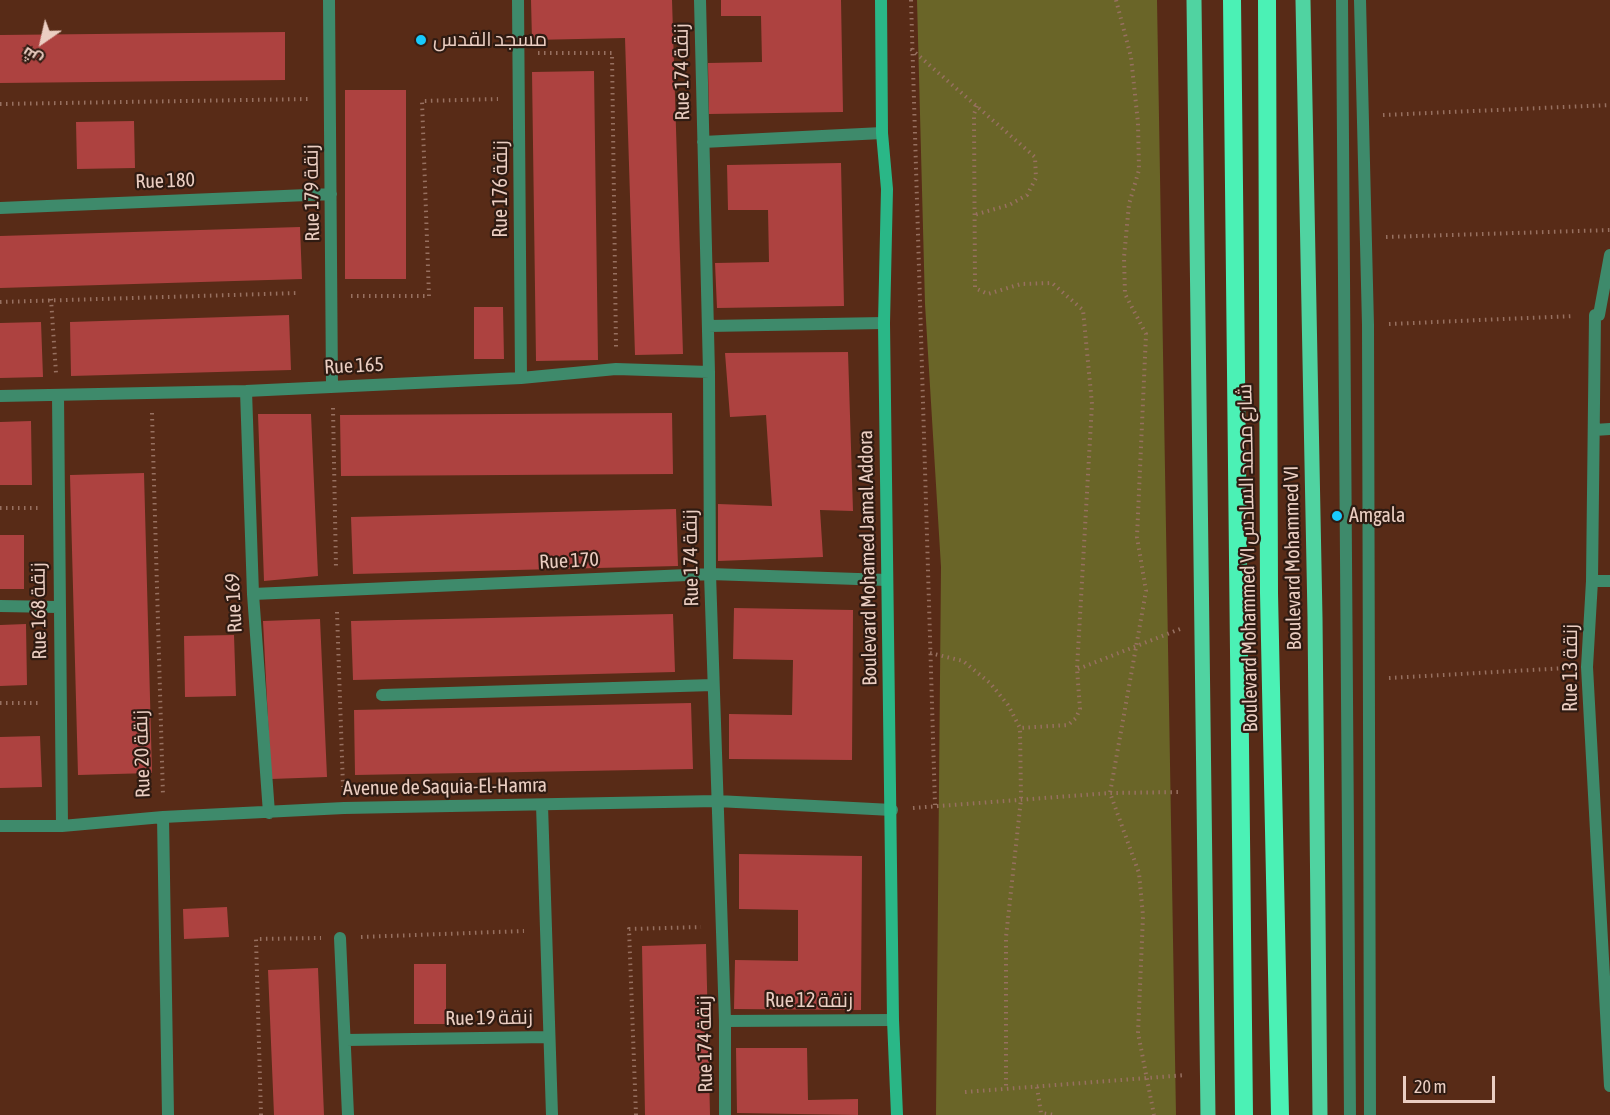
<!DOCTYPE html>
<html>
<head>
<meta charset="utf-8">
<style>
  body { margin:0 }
  #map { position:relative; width:1610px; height:1115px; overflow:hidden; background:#582b17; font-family:"Asap Condensed",Cairo,sans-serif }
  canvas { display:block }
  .north { position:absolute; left:12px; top:12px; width:60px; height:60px; -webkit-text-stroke:4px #2f1b12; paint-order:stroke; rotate:214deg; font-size:16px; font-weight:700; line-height:24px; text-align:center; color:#ebcec2 }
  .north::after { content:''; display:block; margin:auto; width:21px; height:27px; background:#ebcec2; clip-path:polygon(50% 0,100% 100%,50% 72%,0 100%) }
  .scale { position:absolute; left:1403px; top:1076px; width:92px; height:27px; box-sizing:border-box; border:3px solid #ebcec2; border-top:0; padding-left:8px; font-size:18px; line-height:21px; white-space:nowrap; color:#ebcec2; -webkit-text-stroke:4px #2f1b12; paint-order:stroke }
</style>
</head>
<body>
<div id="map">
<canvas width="1610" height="1115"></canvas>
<div class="north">ش</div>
<div class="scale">20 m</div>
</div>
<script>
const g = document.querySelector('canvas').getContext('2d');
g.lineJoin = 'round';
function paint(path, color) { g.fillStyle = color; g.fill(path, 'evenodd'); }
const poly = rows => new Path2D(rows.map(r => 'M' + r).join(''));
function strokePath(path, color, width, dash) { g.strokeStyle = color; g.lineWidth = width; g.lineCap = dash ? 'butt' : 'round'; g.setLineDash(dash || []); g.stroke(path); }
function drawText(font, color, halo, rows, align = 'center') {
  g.font = font + ' "Asap Condensed",Cairo,sans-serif'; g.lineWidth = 4.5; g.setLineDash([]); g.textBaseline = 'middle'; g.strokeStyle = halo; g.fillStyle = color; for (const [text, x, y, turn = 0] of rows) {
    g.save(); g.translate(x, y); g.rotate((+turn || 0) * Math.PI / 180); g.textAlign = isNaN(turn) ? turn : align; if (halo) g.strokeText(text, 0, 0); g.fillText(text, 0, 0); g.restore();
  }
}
const green = poly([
  [917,0,1157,0,1176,1115,936,1115,941,567,925,304]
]);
const building = poly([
  [531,0,672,0,683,354,635,355,625,38,532,40],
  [721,0,841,0,843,112,709,114,708,63,762,62,761,16,721,16],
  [285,32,285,80,0,83,0,35],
  [594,71,598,360,536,361,532,72],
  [345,90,406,90,406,279,345,279],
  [134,121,135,168,77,169,76,122],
  [841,163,844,306,717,308,715,263,769,262,768,210,728,210,727,165],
  [300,227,302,279,0,288,0,236],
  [474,307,503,307,504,359,474,359],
  [289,315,291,370,71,376,70,322],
  [41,322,43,377,0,378,0,323],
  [848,352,853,511,820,510,823,557,718,561,718,504,772,506,766,415,730,417,725,353],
  [672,413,673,474,341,476,340,415],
  [258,414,311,414,318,576,264,581],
  [31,421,32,485,0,485,0,422],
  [144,473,152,773,78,775,70,475],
  [676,509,678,566,353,574,351,517],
  [0,535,24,535,24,589,0,589],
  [734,608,853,610,852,760,729,759,729,714,792,715,793,660,733,659],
  [673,614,675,672,353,680,351,621],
  [320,619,327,777,271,779,263,621],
  [26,624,27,685,0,686,0,625],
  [234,635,236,696,185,697,184,636],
  [691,703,693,769,355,775,354,710],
  [40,736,42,787,0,788,0,737],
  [739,854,862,856,861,1010,734,1009,735,960,798,961,798,910,739,909],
  [227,907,229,937,184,939,183,909],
  [706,944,710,1115,645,1115,642,946],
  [414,964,446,964,446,1024,414,1024],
  [318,968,324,1115,274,1115,268,970],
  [736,1048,807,1048,808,1100,858,1099,858,1115,737,1113]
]);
const path = poly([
  [911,0,935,805],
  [1116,0,1131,57,1138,123,1139,170,1129,204,1124,257,1125,294,1146,334,1137,537,1146,591,1110,793,1139,873,1143,916,1138,1033,1154,1115],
  [911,49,1035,157,1036,178,1027,195,1009,205,974,215],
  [538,53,612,53,616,347],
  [0,104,309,99],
  [977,106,974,114,975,288,988,294,1021,284,1052,283,1083,310,1092,404,1077,669,1080,709,1076,718,1068,725,1020,728],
  [1383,115,1610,105],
  [1386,237,1610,230],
  [351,296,429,296,422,101,498,99],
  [51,299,56,373],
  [0,302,298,293],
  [1389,324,1574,316],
  [333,408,336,568],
  [152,413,163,796],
  [0,508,38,508],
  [337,612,343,787],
  [930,653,963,661,990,683,1008,705,1020,728,1021,799,1006,937,1006,1090],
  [1078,669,1180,629],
  [1389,678,1567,668],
  [0,703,41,703],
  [913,808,1110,793,1181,792],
  [361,937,524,931],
  [1037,1087,1041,1113,1055,1115],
  [965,1092,1186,1075],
  [261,1115,256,939,321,938],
  [636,1115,629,929,701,927]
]);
const lane = poly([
  [1342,0,1350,1115],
  [1360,0,1368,325,1370,1115]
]);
const street = poly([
  [329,0,332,386],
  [518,0,521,378],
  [700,0,709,372,710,574,725,1021,725,1115],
  [703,142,882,133],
  [0,208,331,194],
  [1610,255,1599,315,1595,315,1592,581,1587,667,1610,1086],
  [708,326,884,323],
  [246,391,253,594,269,813],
  [58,395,62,826],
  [0,396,246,391,521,378,616,369,709,372],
  [1594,430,1610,429],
  [1592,581,1610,581],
  [253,594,710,574,887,580],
  [0,606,58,607],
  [382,695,713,685],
  [542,805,552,1115],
  [163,817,168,1115],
  [0,826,62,826,163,817,344,808,717,801,892,810],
  [340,938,348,1115],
  [725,1021,893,1020],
  [346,1040,549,1037]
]);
const secondary = poly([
  [881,0,882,133,887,189,884,323,893,1020,897,1115]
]);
const primary = poly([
  [1194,0,1208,1115],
  [1303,0,1315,617,1320,1115]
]);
const highway = poly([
  [1232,0,1244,1115],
  [1267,0,1269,593,1280,1115]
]);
const markers = [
  [421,40,6,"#18cafc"],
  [1337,516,6,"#18cafc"]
];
const poiNames = [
  ["مسجد القدس",433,40],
  ["Amgala",1349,516]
];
const streetNames = [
  ["Rue 174 زنقة",682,72,-91],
  ["Rue 180",165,181,-2],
  ["Rue 176 زنقة",501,189,-90],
  ["Rue 179 زنقة",312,193,-91],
  ["Rue 165",354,366,-3],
  ["Rue 174 زنقة",691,558,-91],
  ["Boulevard Mohamed Jamal Addora",868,558,-91],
  ["Boulevard Mohammed VI شارع محمد السادس",1248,558,-91],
  ["Boulevard Mohammed VI",1293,558,-91],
  ["Rue 170",569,561,-3],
  ["Rue 169",234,603,-93],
  ["Rue 168 زنقة",39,611,-91],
  ["Rue 13 زنقة",1571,668,-90],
  ["Rue 20 زنقة",142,754,-92],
  ["Avenue de Saquia-El-Hamra",445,787,-1],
  ["Rue 12 زنقة",809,1001],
  ["Rue 19 زنقة",489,1018,-1],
  ["Rue 174 زنقة",705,1044,-91]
];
paint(green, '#6a6528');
paint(building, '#ad4240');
strokePath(path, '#977060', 4, [1.5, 4.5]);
strokePath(lane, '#3e8a6b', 12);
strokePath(street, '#3e8a6b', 12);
strokePath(secondary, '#2ab787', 12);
strokePath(primary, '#50d3a1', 15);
strokePath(highway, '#4bf1b5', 18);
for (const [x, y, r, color] of markers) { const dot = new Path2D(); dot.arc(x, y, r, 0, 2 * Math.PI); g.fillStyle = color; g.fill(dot); strokePath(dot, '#2f1b12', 2); }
drawText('20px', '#ebcec2', '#2f1b12', poiNames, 'left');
drawText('20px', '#ebcec2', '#2f1b12', streetNames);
</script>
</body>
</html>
